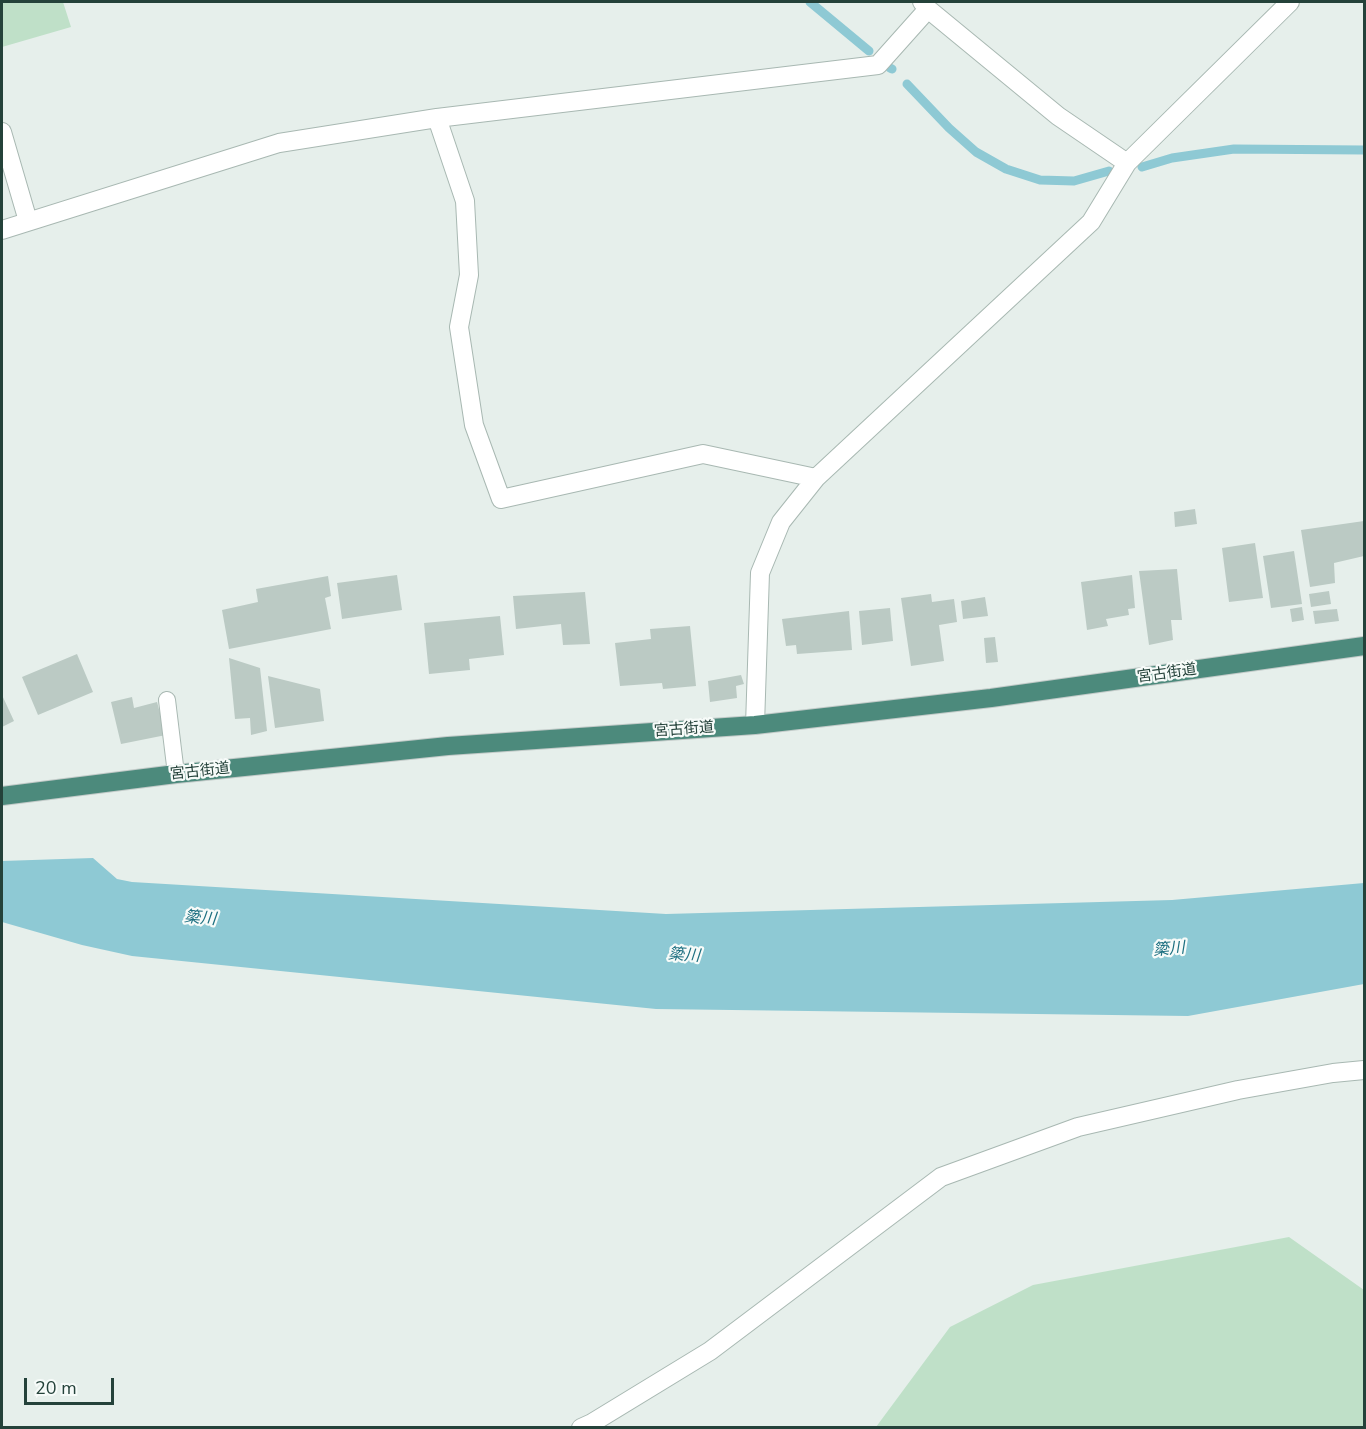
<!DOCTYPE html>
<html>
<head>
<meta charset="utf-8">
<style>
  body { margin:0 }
  #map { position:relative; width:1366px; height:1429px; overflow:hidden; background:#e6efeb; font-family:"Nunito Sans",sans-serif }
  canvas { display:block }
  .frame { position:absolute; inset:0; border:3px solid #24423a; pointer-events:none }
  .scale { position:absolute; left:24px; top:1378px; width:90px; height:27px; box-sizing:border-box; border:3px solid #24423a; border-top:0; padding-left:8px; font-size:18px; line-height:21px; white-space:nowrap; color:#24423a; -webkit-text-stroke:4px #f7fbf9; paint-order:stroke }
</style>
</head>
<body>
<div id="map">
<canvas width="1366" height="1429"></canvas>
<div class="frame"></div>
<div class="scale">20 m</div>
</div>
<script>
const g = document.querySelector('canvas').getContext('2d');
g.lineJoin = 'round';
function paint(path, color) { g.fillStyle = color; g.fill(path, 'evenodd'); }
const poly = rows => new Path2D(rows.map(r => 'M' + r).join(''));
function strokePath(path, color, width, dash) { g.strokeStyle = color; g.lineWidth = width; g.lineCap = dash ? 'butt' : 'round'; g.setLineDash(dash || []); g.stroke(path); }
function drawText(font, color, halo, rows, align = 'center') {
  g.font = font + ' "Nunito Sans","Noto Sans JP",sans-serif'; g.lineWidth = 4.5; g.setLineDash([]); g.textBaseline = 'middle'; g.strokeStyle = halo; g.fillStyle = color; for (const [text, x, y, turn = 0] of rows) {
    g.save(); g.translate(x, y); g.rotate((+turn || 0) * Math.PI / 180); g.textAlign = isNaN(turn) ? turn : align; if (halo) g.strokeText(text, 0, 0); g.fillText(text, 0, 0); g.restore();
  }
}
const green = poly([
  [2,2,63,2,71,27,2,47],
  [1289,1237,1364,1290,1364,1427,876,1427,950,1327,1033,1285]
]);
const water = poly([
  [93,858,117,879,132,882,666,914,1172,900,1364,883,1364,984,1188,1016,656,1009,132,956,82,945,2,922,2,861]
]);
const stream = poly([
  [810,2,869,51],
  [890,68,892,69],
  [907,84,949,128,976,152,1006,169,1040,180,1074,181,1109,171],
  [1142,167,1172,158,1234,149,1364,150]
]);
const building = poly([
  [1195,509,1197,524,1175,527,1174,512],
  [1364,521,1364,556,1334,563,1335,583,1310,587,1301,530],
  [1255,543,1263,598,1229,602,1222,548],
  [1294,551,1302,604,1271,608,1263,556],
  [1177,569,1182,620,1171,620,1173,640,1149,645,1139,571],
  [397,575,402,610,342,619,337,583],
  [1132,575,1135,608,1128,609,1129,615,1106,619,1108,626,1087,630,1081,582],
  [328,576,331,596,325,598,331,629,229,649,222,610,258,602,256,589],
  [1329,591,1331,604,1311,607,1309,594],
  [585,592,590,644,563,645,561,624,516,629,513,596],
  [931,594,932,602,954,599,957,622,939,625,944,661,911,666,901,598],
  [985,597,988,616,963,619,961,601],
  [1302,607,1304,620,1292,622,1290,609],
  [890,608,893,641,862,645,859,611],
  [1337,609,1339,621,1315,624,1313,611],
  [849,611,852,650,797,654,796,645,786,646,782,619],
  [500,616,504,655,469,659,470,670,429,674,424,623],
  [690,626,696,686,663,689,662,683,620,686,615,643,651,639,650,629],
  [995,637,998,662,986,663,984,638],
  [77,654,93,692,38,715,22,677],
  [229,658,260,668,267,731,251,735,250,718,235,719],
  [741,675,744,684,736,686,737,698,710,702,708,681],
  [268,676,320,689,324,721,275,728],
  [2,695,14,721,2,727],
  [132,697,134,708,157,702,166,735,121,744,111,702]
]);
const service = poly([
  [167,700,176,774]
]);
const minor = poly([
  [922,2,928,9,1058,116,1127,163],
  [437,118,465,201,469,275,459,327,474,425,501,499,703,454,816,478],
  [2,132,28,221],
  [2,230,279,143,437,118,878,65,928,9],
  [755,725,760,573,781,522,816,478,1091,222,1127,163,1290,2],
  [581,1428,592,1423,710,1351,941,1177,1078,1127,1238,1090,1333,1073,1364,1070]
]);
const trunk = poly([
  [2,796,176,774,448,746,755,725,991,698,1364,646]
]);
const streetNames = [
  ["宮古街道",1167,674,-8],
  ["宮古街道",684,730,-4],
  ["宮古街道",200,772,-6]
];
const waterNames = [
  ["簗川",200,919,5],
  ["簗川",1169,950,-5],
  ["簗川",684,956,4]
];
paint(green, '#bfe0c8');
paint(water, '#8ec9d4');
strokePath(stream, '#8ec9d4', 9);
paint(building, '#bbcac4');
strokePath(service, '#a8b8b2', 18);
strokePath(minor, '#a8b8b2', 20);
strokePath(trunk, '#c2cac8', 20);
strokePath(service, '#fff', 16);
strokePath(minor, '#fff', 18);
strokePath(trunk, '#4c8a7c', 18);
drawText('15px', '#24423a', '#f7fbf9', streetNames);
drawText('italic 16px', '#1c6f80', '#f7fbf9', waterNames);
</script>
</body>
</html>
